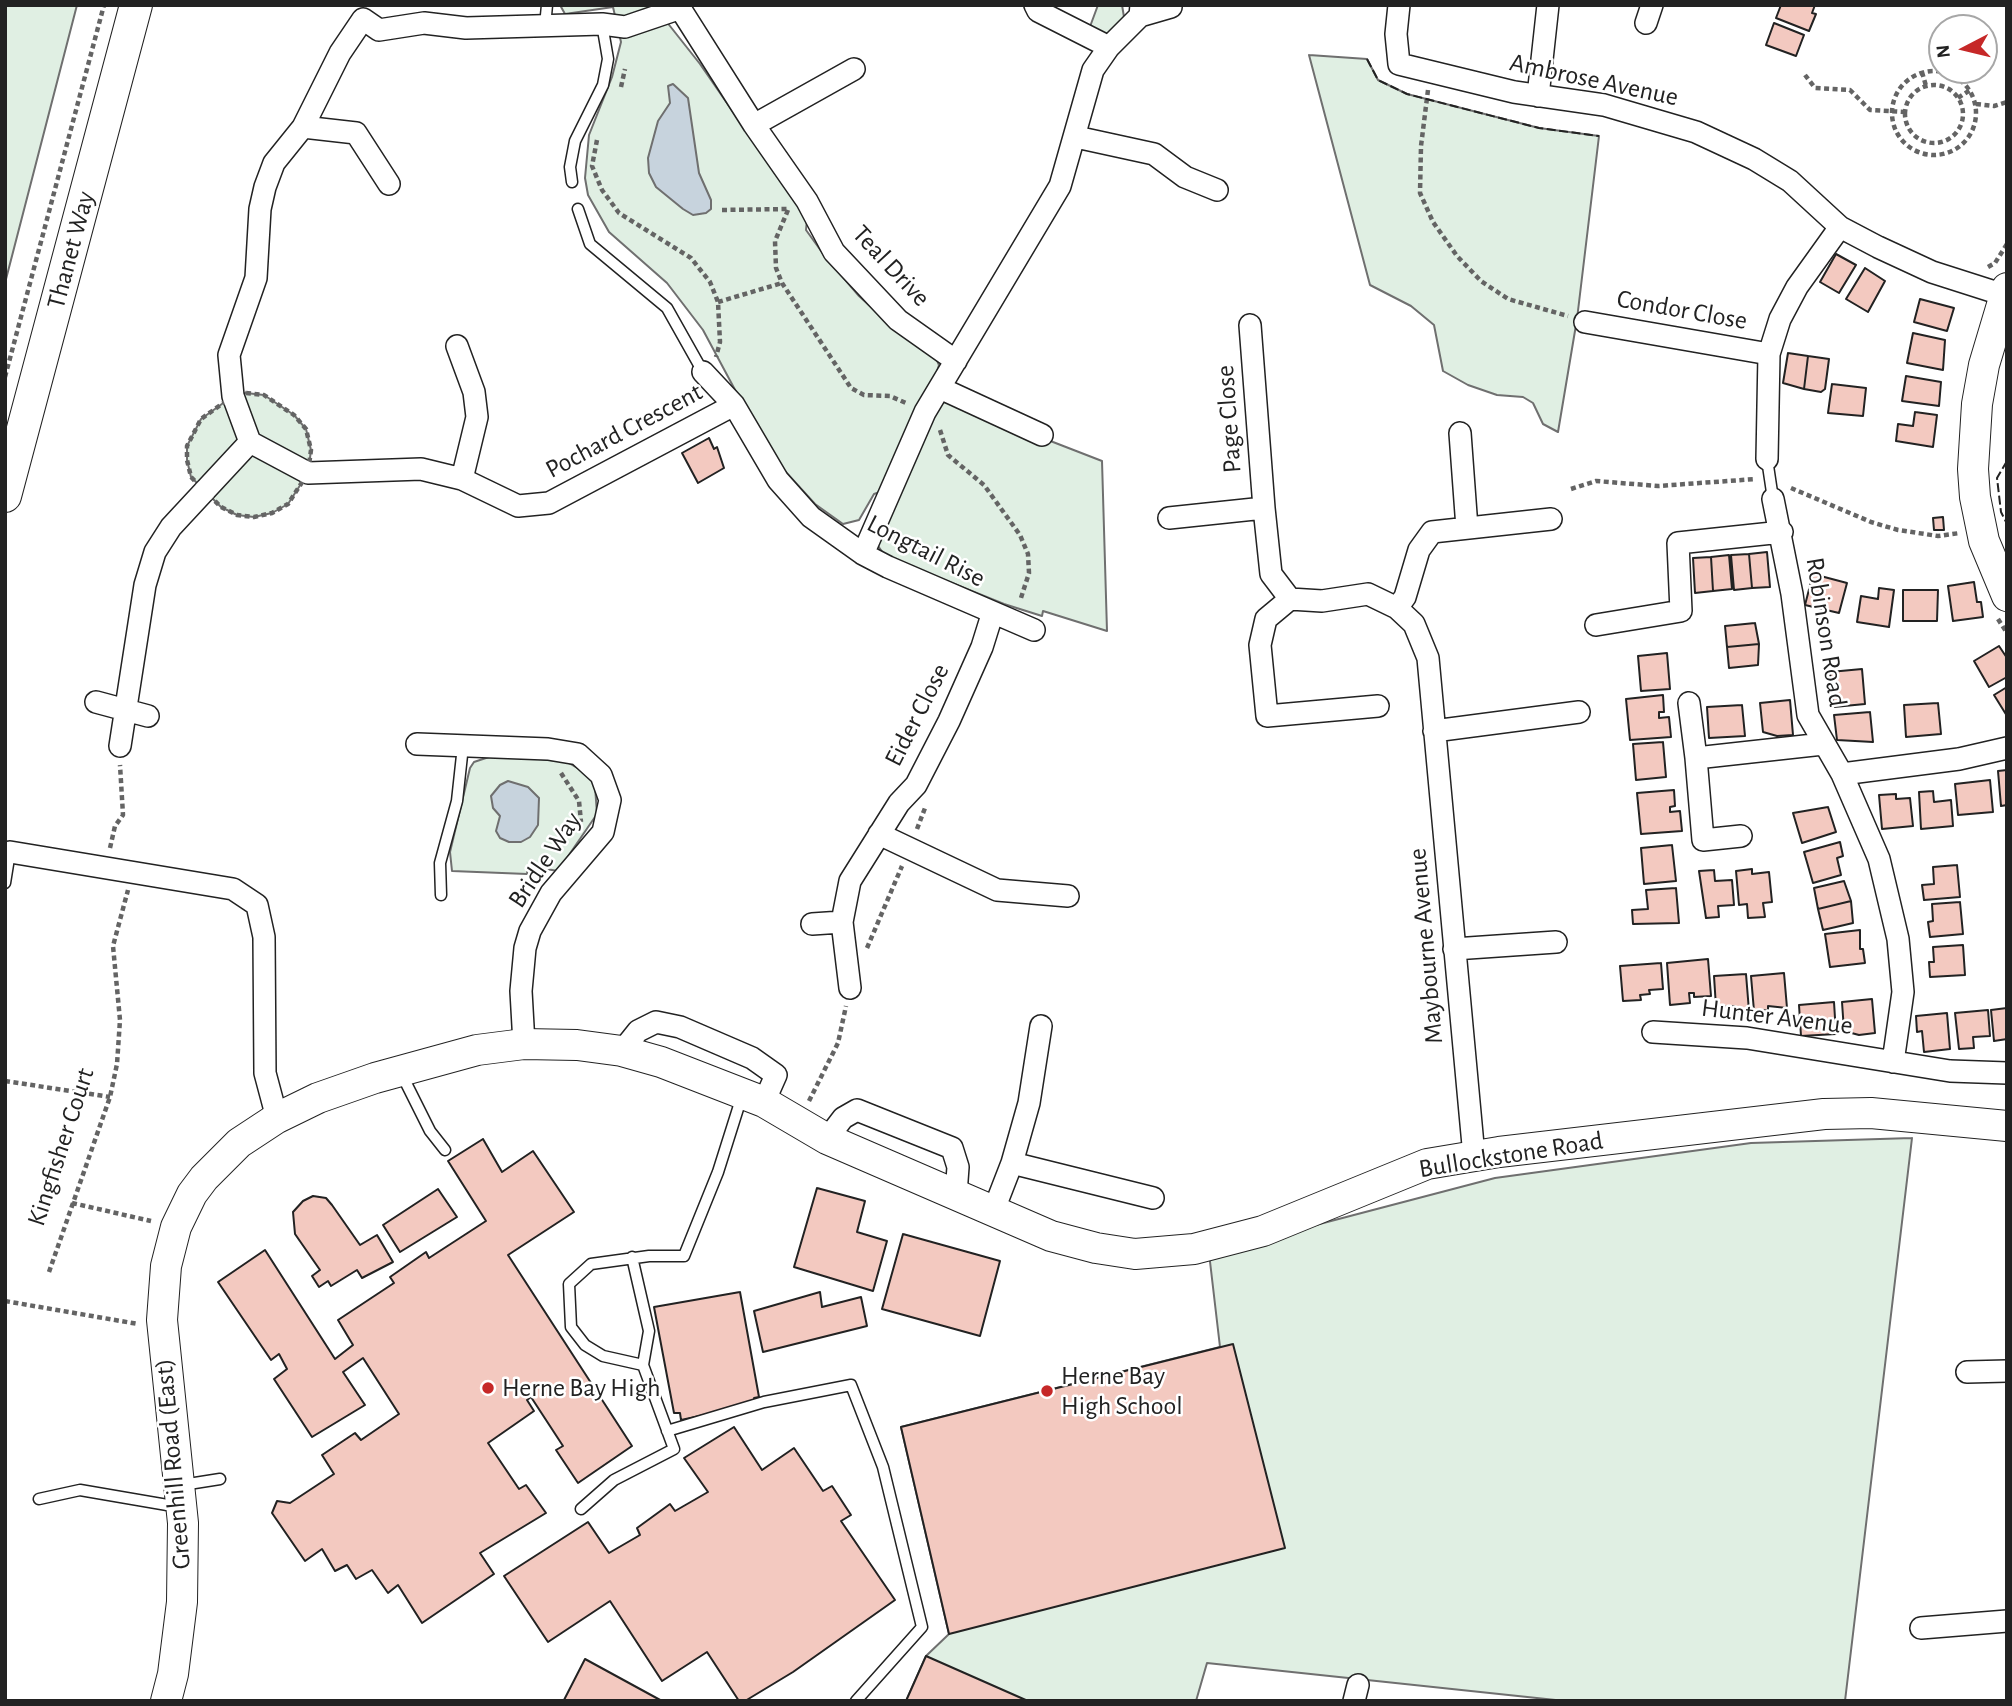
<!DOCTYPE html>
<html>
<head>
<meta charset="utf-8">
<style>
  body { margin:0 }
  #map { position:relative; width:2012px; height:1706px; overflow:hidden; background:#fff; font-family:"Alegreya Sans",sans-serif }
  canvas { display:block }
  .frame { position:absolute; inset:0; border:7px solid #222; pointer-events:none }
  .north { position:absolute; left:1928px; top:14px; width:70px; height:70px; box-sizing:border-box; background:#fff; border:2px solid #a7a7a7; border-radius:50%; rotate:263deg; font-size:19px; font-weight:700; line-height:28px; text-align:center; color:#222 }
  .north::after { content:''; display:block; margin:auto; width:24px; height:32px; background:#c62828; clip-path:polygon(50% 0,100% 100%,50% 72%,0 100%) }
</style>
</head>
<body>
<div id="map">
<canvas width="2012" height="1706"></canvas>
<div class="frame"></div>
<div class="north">N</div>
</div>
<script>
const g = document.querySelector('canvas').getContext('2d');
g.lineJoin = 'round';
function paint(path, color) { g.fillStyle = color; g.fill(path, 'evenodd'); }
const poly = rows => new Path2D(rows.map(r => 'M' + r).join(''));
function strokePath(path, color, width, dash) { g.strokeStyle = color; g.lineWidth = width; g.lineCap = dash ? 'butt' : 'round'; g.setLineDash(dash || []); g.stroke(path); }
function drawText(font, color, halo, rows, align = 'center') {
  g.font = font + ' "Alegreya Sans",sans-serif'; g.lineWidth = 5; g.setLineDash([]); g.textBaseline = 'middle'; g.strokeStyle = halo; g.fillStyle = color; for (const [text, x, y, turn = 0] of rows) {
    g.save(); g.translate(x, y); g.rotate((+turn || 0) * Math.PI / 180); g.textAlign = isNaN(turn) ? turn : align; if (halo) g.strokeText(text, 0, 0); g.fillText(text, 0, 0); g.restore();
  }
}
const green = poly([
  [5,5,77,5,5,283,5,5],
  [560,5,659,5,666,21,700,64,807,219,806,230,824,255,859,296,892,326,935,356,939,365,934,381,1053,442,1102,461,1107,631,1043,611,1042,616,1004,604,895,560,883,553,876,543,883,491,874,494,859,520,843,524,815,504,784,470,741,401,703,330,667,283,609,232,588,195,585,178,589,135,612,77,621,42,613,7,565,14,560,5],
  [1098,5,1122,5,1124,17,1113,37,1088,32,1098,5],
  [1309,55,1367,59,1378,80,1407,94,1539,128,1599,136,1577,319,1558,432,1543,424,1533,403,1523,397,1497,395,1468,385,1443,371,1434,325,1411,306,1370,285,1309,55],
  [246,393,264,395,294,415,306,429,311,450,308,473,288,504,272,513,254,517,237,515,221,507,191,477,187,460,187,446,201,419,233,396,246,393],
  [498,754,567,762,588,774,595,786,597,814,558,871,528,866,527,874,452,871,450,852,470,768,474,762,498,754],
  [1912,1138,1845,1701,1565,1701,1207,1663,1196,1701,906,1701,926,1656,949,1634,901,1427,1220,1347,1209,1253,1495,1178,1751,1143,1912,1138]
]);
const water = poly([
  [673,84,688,98,699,173,711,200,711,209,706,213,693,215,683,209,656,187,649,173,648,158,658,121,670,103,668,86,673,84],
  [508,781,528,787,539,798,538,825,530,837,521,842,509,842,500,838,496,831,500,816,493,808,491,796,500,785,508,781]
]);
const building = poly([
  [1781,5,1815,5,1812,13,1816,14,1809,31,1776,18,1781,5],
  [1774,23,1804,35,1796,56,1766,45,1774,23],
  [1836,254,1856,265,1839,293,1820,282,1836,254],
  [1865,268,1885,281,1868,312,1846,299,1865,268],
  [1920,299,1954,308,1947,331,1914,322,1920,299],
  [1913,333,1945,340,1943,370,1907,363,1913,333],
  [1788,353,1808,356,1804,389,1783,383,1788,353],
  [1808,356,1829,359,1825,389,1821,392,1804,389,1808,356],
  [1906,376,1941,382,1939,406,1902,401,1906,376],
  [1832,384,1866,388,1863,416,1828,413,1832,384],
  [1915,412,1937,415,1933,447,1896,441,1898,424,1913,426,1915,412],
  [709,438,714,449,717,447,724,468,698,483,682,453,709,438],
  [1943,517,1944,530,1934,530,1933,518,1943,517],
  [1767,552,1770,587,1752,588,1749,554,1767,552],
  [1749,554,1752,588,1734,590,1731,555,1749,554],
  [1729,555,1732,589,1713,591,1711,557,1729,555],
  [1711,557,1713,591,1695,593,1693,558,1711,557],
  [1813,574,1847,583,1839,613,1805,605,1813,574],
  [1974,582,1977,602,1981,602,1983,617,1953,621,1948,586,1974,582],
  [1879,588,1894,590,1889,627,1857,622,1861,596,1878,599,1879,588],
  [1903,590,1938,590,1937,621,1903,621,1903,590],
  [1755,623,1759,644,1727,647,1725,626,1755,623],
  [1759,644,1758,665,1729,668,1727,647,1759,644],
  [1999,646,2007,658,2007,677,1989,687,1974,661,1999,646],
  [1667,653,1670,689,1641,691,1638,656,1667,653],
  [1862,669,1865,704,1834,707,1830,672,1862,669],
  [2007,687,2007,716,1994,695,2007,687],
  [1663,695,1664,712,1659,712,1659,718,1669,717,1671,737,1630,740,1626,699,1663,695],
  [1790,700,1793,735,1777,736,1763,732,1760,703,1790,700],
  [1938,703,1941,734,1906,737,1904,705,1938,703],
  [1742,705,1745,736,1709,738,1707,707,1742,705],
  [1870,712,1873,742,1837,740,1834,715,1870,712],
  [1663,742,1666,777,1636,780,1633,744,1663,742],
  [2007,770,2007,805,2001,806,1998,771,2007,770],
  [1990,780,1993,812,1958,815,1955,784,1990,780],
  [1674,790,1675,806,1670,807,1670,812,1680,811,1682,831,1641,834,1637,793,1674,790],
  [1933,791,1934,802,1951,800,1953,826,1921,829,1919,792,1933,791],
  [1896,794,1896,799,1910,798,1913,826,1882,829,1879,795,1896,794],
  [1828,807,1836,832,1802,843,1793,813,1828,807],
  [1840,842,1843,856,1837,858,1841,875,1813,883,1804,852,1840,842],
  [1672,845,1676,881,1644,884,1641,848,1672,845],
  [1957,865,1960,897,1924,900,1922,885,1934,884,1933,867,1957,865],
  [1752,869,1752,874,1769,872,1772,902,1763,903,1765,917,1748,918,1747,904,1739,905,1736,871,1752,869],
  [1714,870,1715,881,1732,880,1734,905,1718,906,1719,917,1706,918,1699,871,1714,870],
  [1844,881,1851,901,1818,909,1814,888,1844,881],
  [1676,888,1679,923,1633,924,1632,910,1648,909,1646,890,1676,888],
  [1851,901,1853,923,1823,930,1818,909,1851,901],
  [1960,902,1963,934,1930,937,1928,922,1933,921,1932,904,1960,902],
  [1860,930,1860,949,1863,949,1865,963,1830,967,1825,934,1860,930],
  [1963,945,1965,975,1930,977,1929,962,1934,962,1933,947,1963,945],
  [1708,959,1711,996,1694,997,1694,993,1689,993,1690,1003,1670,1005,1667,963,1708,959],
  [1661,963,1663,989,1649,990,1650,994,1640,995,1641,1000,1623,1001,1620,966,1661,963],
  [1784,973,1787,1008,1768,1006,1768,1010,1754,1011,1751,976,1784,973],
  [1746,974,1749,1011,1734,1012,1734,1006,1716,1007,1714,976,1746,974],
  [1872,999,1875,1033,1859,1035,1844,1031,1842,1002,1872,999],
  [1834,1002,1836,1034,1801,1036,1799,1005,1834,1002],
  [2007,1008,2007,1039,1994,1041,1991,1010,2007,1008],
  [1988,1010,1990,1036,1973,1037,1974,1048,1959,1049,1955,1013,1988,1010],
  [1947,1013,1950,1049,1924,1052,1922,1031,1917,1032,1916,1016,1947,1013],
  [483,1139,502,1172,533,1151,574,1212,508,1255,632,1446,578,1483,556,1450,563,1446,531,1397,527,1400,534,1411,488,1443,519,1489,526,1485,546,1513,480,1553,494,1574,422,1623,398,1585,388,1593,372,1570,356,1579,347,1565,335,1571,322,1549,305,1561,272,1513,277,1501,290,1503,334,1474,322,1455,355,1433,361,1440,399,1414,363,1358,343,1372,365,1405,312,1437,274,1379,287,1369,279,1354,271,1360,218,1282,265,1250,335,1359,353,1345,338,1320,394,1283,390,1277,426,1252,429,1258,486,1221,448,1161,483,1139],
  [817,1188,865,1201,857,1232,887,1241,873,1291,794,1267,817,1188],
  [438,1189,457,1217,400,1252,383,1225,438,1189],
  [313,1196,326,1198,332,1205,360,1245,377,1235,393,1262,362,1278,357,1270,331,1286,328,1281,319,1287,312,1276,320,1270,295,1234,293,1212,303,1201,313,1196],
  [903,1234,1000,1261,980,1336,882,1309,903,1234],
  [740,1292,759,1397,754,1398,755,1404,681,1420,680,1413,674,1413,654,1307,740,1292],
  [820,1292,822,1307,861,1297,867,1326,763,1352,754,1311,820,1292],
  [1233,1344,1285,1548,949,1634,901,1427,1233,1344],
  [734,1427,762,1470,794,1448,823,1491,832,1486,851,1515,841,1521,895,1600,793,1672,745,1701,739,1701,707,1652,662,1681,610,1601,548,1642,504,1576,588,1522,609,1553,640,1535,637,1528,670,1504,675,1511,708,1492,684,1458,734,1427],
  [926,1656,1028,1701,906,1701,926,1656],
  [585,1659,662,1701,564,1700,585,1659]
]);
const path = poly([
  '1892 113a42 42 0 1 1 84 0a42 42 0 1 1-84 0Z',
  [1922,72,1926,86],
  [1805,75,1815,88,1850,90,1870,110,1905,112],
  '1905 114a29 29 0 1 1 58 0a29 29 0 1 1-58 0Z',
  [621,87,625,69],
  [1428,90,1421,146,1420,193,1433,222,1457,256,1481,281,1508,299,1568,316],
  [1958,98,1970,90],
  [1976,104,1994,106,2007,102],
  [597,140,592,166,602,190,619,213,691,258,710,282,718,302,720,342,716,357],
  [722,210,787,209],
  [788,210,775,241,776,268,782,283,851,388,864,395,890,396,906,403],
  [1988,267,1995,263,2007,244],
  [718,302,782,283],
  [5,377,104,5],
  [246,393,264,395,294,415,306,429,311,450,308,473,288,504,272,513,254,517,237,515,221,507,191,477,187,460,187,446,201,419,233,396,246,393],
  [940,430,948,455,984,485,1020,535,1028,554,1029,573,1020,601],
  [1791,488,1871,522,1898,530,1938,536,1960,533],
  [1571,489,1596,481,1658,486,1756,479],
  [1998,619,2007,633],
  [561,773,579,801,581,822],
  [917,829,925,808],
  [110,848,115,826,123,815,120,765],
  [867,948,902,866],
  [5,1081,110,1097],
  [809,1101,838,1043,846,1006],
  [72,1203,151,1221],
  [49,1272,110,1097,117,1064,120,1020,113,946,128,890],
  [5,1301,138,1324]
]);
const lane = poly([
  [545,26,547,5],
  [572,182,570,167,575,141,603,85,608,59,602,24],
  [578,209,590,244,667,308,703,372],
  [1767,459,1773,499],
  [5,883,10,852],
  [441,895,440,863,457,801,463,746],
  [401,1073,430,1131,445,1150],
  [632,1257,649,1331,643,1365],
  [667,1431,764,1402,851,1385,883,1467,922,1627,856,1701],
  [182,1485,220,1479],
  [39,1499,80,1490,179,1507],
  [581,1509,614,1480,674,1449,643,1365,603,1356,585,1345,571,1327,569,1284,591,1264,649,1256,684,1256,718,1172,742,1096]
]);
const street = poly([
  [678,5,754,125,807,201,834,252,898,320,956,361],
  [1035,5,1038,11,1109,47],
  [1399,5,1396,34,1399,64,1514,92,1604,105,1696,132,1754,159,1790,181,1840,227,1878,247,1932,272,2004,295],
  [678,9,625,27,602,24,466,28,424,23,379,30,363,19,340,53,303,127,274,163,265,187,260,209,256,278,229,355,233,396,250,442,308,473,421,469,462,479,518,506,549,503,734,405],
  [1140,16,1171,7],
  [1646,23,1652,5],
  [1538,96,1548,5],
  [754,125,854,69],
  [303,127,356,133,389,184],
  [1076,137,1154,154,1185,177,1217,190],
  [1585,322,1769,354],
  [1250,325,1264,508],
  [457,346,474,392,477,417,462,479],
  [703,372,734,405,778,480,811,517,863,554,888,567,1034,630],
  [940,388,1042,435],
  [1460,433,1467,528],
  [1767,459,1769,354,1780,319,1797,287,1840,227],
  [1773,499,1792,594,1808,715,1842,774,1879,859,1898,939,1903,992,1893,1062],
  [1169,518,1264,508,1271,574,1290,599,1322,601,1368,594,1397,608,1414,624,1428,658,1474,1156],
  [863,554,925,412,1060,186,1093,70,1109,47,1140,16,1141,5],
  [1290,599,1266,619,1260,645,1267,716,1378,706],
  [1397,608,1405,597,1419,550,1432,532,1551,519],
  [1596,625,1681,611,1678,543,1782,532],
  [96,702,148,716],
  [1689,703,1696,758,1823,744],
  [1434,731,1579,712],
  [417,744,548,749,578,754,601,775,610,800,603,832,551,893,530,931,525,948,521,991,524,1044],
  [120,746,145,585,155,552,171,527,250,442],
  [1696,758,1703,840,1741,836],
  [1842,774,1959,759,2007,748],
  [879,834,997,890,1068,896],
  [10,852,233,889,257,905,264,937,265,1073,277,1118],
  [812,924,842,922],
  [1454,949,1556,942],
  [850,988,842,922,850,881,899,803,916,785,949,721,982,647,992,615],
  [1653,1032,1747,1038,1950,1071,2007,1073],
  [622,1051,638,1031,656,1022,680,1027,752,1058,776,1075,764,1102],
  [827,1139,843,1118,857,1110,952,1148,958,1167,956,1194],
  [1012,1163,1153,1198],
  [993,1212,1012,1163,1029,1103,1041,1026],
  [1967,1372,2007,1371],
  [1921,1628,2007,1621],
  [1354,1701,1358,1685]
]);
const secondary = poly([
  [2007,288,1984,365,1977,404,1973,469,1975,497,1984,541,2007,596],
  [166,1701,173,1674,182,1602,183,1523,162,1320,166,1266,176,1227,192,1194,204,1178,239,1143,277,1118,318,1098,375,1078,477,1050,524,1044,577,1045,622,1051,661,1062,764,1102,827,1139,1051,1236,1096,1248,1135,1254,1194,1249,1263,1231,1427,1164,1499,1152,1824,1114,1871,1113,2007,1126]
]);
const primary = poly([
  [5,496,136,5]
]);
const fence = poly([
  [1367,59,1378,80,1407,94,1539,128,1599,136],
  [2007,461,1997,478,2001,512,2007,524]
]);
const markers = [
  [488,1388,7,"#c62828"],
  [1047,1391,7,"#c62828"]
];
const streetNames = [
  ["Ambrose Avenue",1594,80,12],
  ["Thanet Way",71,250,-75],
  ["Teal Drive",891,266,47],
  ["Condor Close",1682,310,10],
  ["Page Close",1229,419,-94],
  ["Pochard Crescent",624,431,-28],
  ["Longtail Rise",926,551,27],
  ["Robinson Road",1826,632,81],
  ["Eider Close",917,715,-63],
  ["Bridle Way",545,860,-56],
  ["Maybourne Avenue",1426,946,-95],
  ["Hunter Avenue",1777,1017,7],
  ["Kingfisher Court",61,1147,-72],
  ["Bullockstone Road",1511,1155,-9],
  ["Greenhill Road (East)",173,1464,-95]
];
const poiNames = [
  ["Herne Bay",1061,1376],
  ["High School",1061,1406],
  ["Herne Bay High",502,1388]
];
paint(green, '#e0efe3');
strokePath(green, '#6f6f6f', 2);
paint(water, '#c7d3dd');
strokePath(water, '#6f6f6f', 2);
paint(building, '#f3c9c0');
strokePath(building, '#222', 2);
strokePath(lane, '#222', 13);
strokePath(street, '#222', 24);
strokePath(secondary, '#222', 32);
strokePath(primary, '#222', 34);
strokePath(path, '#646464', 4.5, [5, 3.5]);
strokePath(lane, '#fff', 10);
strokePath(street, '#fff', 21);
strokePath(secondary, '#fff', 30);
strokePath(primary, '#fff', 32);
strokePath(fence, '#222', 2, [9, 3.5]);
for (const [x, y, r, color] of markers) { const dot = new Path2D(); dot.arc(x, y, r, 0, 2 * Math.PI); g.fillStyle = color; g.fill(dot); strokePath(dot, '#fff', 2.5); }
drawText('26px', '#222', '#fff', streetNames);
drawText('26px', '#222', '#fff', poiNames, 'left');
</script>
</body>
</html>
